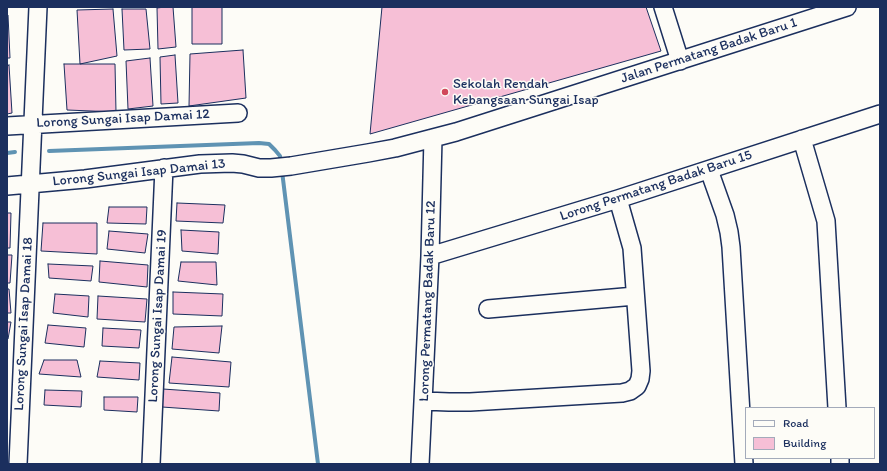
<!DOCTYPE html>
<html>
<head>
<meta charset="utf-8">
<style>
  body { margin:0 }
  #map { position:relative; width:887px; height:471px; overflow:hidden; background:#fdfcf7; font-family:Itim,sans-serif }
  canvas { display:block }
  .frame { position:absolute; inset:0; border:8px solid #1b2f5e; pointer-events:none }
  .legend { position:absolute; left:745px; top:407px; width:130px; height:52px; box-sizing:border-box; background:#fdfcf7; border:1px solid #a3aaba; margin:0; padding:5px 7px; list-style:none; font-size:12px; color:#1b2f5e }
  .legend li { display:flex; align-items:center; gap:8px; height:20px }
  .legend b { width:20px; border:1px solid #a3aaba }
</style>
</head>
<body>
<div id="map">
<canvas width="887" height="471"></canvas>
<div class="frame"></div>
<ul class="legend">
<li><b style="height:5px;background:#fdfcf7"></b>Road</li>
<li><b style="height:11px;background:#f6bfd6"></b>Building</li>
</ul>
</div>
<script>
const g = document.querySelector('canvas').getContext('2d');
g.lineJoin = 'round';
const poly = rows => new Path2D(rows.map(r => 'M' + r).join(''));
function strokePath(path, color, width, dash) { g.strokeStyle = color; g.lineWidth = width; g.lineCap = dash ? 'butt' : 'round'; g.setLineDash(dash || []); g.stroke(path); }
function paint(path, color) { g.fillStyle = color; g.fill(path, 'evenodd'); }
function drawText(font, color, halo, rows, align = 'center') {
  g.font = font + ' Itim,sans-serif'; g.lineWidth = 3; g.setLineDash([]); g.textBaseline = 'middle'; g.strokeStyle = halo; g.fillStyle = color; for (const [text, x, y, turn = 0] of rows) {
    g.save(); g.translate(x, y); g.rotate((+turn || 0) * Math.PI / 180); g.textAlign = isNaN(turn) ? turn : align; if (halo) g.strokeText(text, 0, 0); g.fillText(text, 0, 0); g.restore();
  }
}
const stream = poly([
  [49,151,259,143,269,144,275,150,280,156,281,164],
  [7,153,15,152],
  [282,171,318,464]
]);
const building = poly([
  [165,7,173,7,176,47,158,49,157,8,165,7],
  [192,7,222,7,222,44,192,44,192,7],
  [382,7,646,7,661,51,370,134,382,7],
  [113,9,117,56,80,64,77,10,113,9],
  [122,9,146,9,150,49,124,50,122,9],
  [7,15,8,15,10,58,7,58,7,15],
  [243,50,246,98,189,106,190,54,243,50],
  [175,55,178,103,161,104,160,57,175,55],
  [150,58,153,106,128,109,126,61,150,58],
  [64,64,115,64,116,112,67,110,64,64],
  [9,65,12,113,7,114,7,66,9,65],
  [177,203,225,205,223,223,176,221,177,203],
  [109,207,147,207,146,224,107,223,109,207],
  [7,213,11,213,10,248,7,248,7,213],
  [43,223,97,223,97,254,41,251,43,223],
  [181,230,219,232,218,254,182,251,181,230],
  [109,231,148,234,145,253,107,249,109,231],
  [7,255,12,255,10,283,7,283,7,255],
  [100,261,148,265,147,287,99,282,100,261],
  [181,262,216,262,217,285,178,281,181,262],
  [48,264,93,266,91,281,49,278,48,264],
  [7,289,9,289,11,313,7,313,7,289],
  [173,292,223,294,222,316,173,314,173,292],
  [55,294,89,296,88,317,53,313,55,294],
  [98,296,147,299,145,322,97,319,98,296],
  [7,322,11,322,8,339,7,339,7,322],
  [48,325,86,328,84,347,45,343,48,325],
  [222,326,219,353,172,349,174,327,222,326],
  [103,328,141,330,139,348,102,346,103,328],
  [172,357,231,362,229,387,169,383,172,357],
  [44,360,77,360,81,377,39,374,44,360],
  [100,361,140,363,139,380,97,377,100,361],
  [163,389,220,393,219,411,162,407,163,389],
  [45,390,82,391,81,407,44,405,45,390],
  [104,397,138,397,137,412,104,410,104,397]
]);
const minor = poly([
  [663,7,680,61],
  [7,126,238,113],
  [802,139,826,221,837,408],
  [709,170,725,215,729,232,731,247,744,464],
  [7,186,85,179,200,164,232,163,243,164,259,168,271,168,291,166,368,153,395,148,433,138,456,132,847,7],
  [430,256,618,199,880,114],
  [488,309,635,296],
  [424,401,449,402,470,402,622,393,630,391,637,386,640,379,641,371,632,248,618,199],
  [840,458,840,464],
  [18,464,38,7],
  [151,464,164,168],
  [420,464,430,256,433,138]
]);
const markers = [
  [445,92,4,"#d1495b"]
];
const streetNames = [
  ["Jalan Permatang Badak Baru 1",709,51,-18],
  ["Lorong Sungai Isap Damai 12",123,119,-3],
  ["Lorong Sungai Isap Damai 13",139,173,-6],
  ["Lorong Permatang Badak Baru 15",656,186,-18],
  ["Lorong Permatang Badak Baru 12",428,301,-88],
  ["Lorong Sungai Isap Damai 19",158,316,-87],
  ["Lorong Sungai Isap Damai 18",24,324,-87]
];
const poiNames = [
  ["Sekolah Rendah",453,84],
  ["Kebangsaan Sungai Isap",453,100]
];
strokePath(stream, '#5f93b3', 4);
paint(building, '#f6bfd6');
strokePath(building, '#1b2f5e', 1);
strokePath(minor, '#1b2f5e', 20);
strokePath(minor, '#fdfcf7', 17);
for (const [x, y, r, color] of markers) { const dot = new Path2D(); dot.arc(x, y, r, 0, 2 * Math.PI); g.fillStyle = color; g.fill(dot); strokePath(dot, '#fdfcf7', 1.5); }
drawText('14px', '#1b2f5e', '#fdfcf7', streetNames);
drawText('14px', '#1b2f5e', '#fdfcf7', poiNames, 'left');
</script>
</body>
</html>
